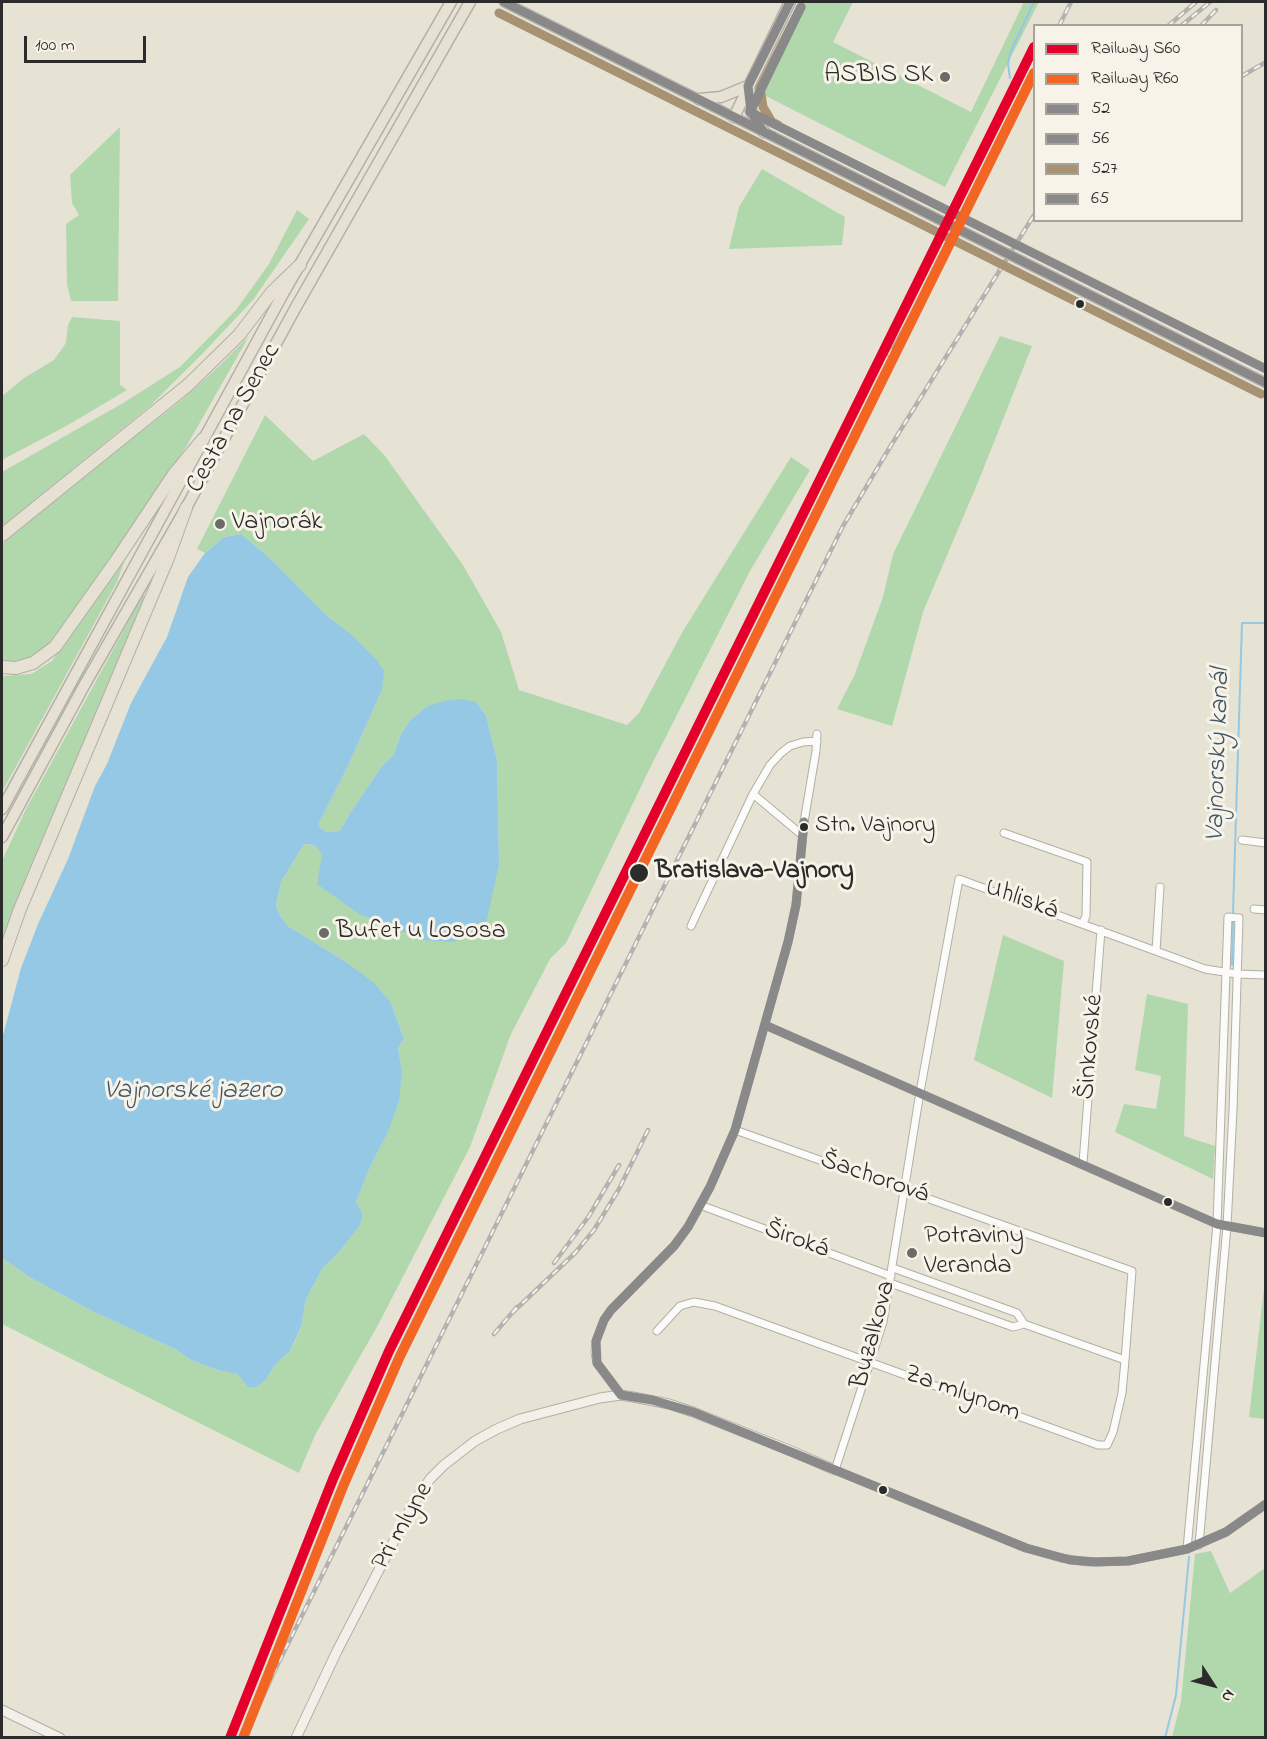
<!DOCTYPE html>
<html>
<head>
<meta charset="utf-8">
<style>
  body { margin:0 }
  #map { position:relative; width:1267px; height:1739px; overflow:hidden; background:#e6e2d4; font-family:"Indie Flower",sans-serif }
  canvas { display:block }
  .frame { position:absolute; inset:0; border:3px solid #2b2b2b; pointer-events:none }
  .legend { position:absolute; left:1033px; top:24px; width:210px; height:198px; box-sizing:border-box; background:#f7f3e8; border:2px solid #a5a39c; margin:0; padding:8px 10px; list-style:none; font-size:18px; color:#2b2b2b }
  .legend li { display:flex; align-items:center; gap:12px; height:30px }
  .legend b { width:30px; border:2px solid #a5a39c }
  .north { position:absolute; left:1183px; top:1655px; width:60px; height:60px; -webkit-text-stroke:4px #f7f3e8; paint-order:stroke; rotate:126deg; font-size:16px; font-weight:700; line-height:24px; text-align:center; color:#2b2b2b }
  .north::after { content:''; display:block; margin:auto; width:21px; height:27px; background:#2b2b2b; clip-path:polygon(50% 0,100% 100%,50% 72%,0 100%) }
  .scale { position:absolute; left:24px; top:36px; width:122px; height:27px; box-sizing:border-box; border:3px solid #2b2b2b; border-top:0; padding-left:8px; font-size:18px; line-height:21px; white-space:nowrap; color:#2b2b2b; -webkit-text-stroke:4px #f7f3e8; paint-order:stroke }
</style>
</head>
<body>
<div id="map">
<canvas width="1267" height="1739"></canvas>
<div class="frame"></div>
<ul class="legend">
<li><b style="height:8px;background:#e4002b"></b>Railway S60</li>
<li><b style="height:8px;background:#f26522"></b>Railway R60</li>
<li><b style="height:8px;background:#898989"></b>52</li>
<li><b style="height:8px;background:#898989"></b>56</li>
<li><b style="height:8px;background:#a89274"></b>527</li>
<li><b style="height:8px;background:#898989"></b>65</li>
</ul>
<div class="north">N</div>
<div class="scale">100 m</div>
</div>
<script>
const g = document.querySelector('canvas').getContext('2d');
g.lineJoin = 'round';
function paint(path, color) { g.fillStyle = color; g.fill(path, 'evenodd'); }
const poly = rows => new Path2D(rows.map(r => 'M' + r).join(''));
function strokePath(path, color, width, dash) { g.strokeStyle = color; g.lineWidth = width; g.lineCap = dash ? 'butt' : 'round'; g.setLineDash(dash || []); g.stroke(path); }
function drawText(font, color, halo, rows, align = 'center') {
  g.font = font + ' "Indie Flower",sans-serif'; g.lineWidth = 6; g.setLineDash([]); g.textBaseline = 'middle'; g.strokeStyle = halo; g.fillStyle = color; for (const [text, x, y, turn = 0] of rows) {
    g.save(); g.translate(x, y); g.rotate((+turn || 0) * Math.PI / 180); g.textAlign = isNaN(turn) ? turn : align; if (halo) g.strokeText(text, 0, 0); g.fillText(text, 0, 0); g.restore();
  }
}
const green = poly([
  [804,2,853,2,833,42,971,112,1024,2,1039,2,945,187,760,93],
  [120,127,118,301,71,301,67,284,66,224,79,215,72,203,70,175],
  [762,169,845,217,842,245,729,249,739,207],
  [297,210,309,219,253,300,203,353,150,406,2,526,2,472,123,403,180,367,236,310,269,264],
  [72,317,120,321,120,385,127,390,68,425,2,460,2,396,24,378,54,360,66,343,68,325],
  [249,336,186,447,139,518,57,634,42,652,24,660,8,662,2,660,2,544,75,483,178,403,216,369],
  [1000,336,1032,346,981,475,923,612,892,726,837,709,855,674,883,597,893,554],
  [265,415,313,461,364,434,385,456,463,565,501,632,519,690,627,725,639,713,683,631,791,457,810,470,750,571,649,770,566,943,550,959,511,1034,470,1147,378,1325,315,1435,299,1473,2,1324,2,1258,31,1278,96,1313,175,1349,191,1360,217,1370,237,1374,248,1387,266,1380,275,1365,290,1351,296,1339,301,1327,306,1299,322,1269,339,1252,360,1224,363,1215,356,1202,370,1167,387,1134,402,1071,398,1048,404,1039,391,1003,346,962,288,926,281,917,276,906,281,882,304,844,315,845,404,932,423,940,499,864,497,760,486,715,476,702,426,707,410,720,401,734,394,754,382,766,350,813,340,831,328,832,320,828,319,823,348,766,382,690,377,660,327,616,271,559,241,534,224,537,205,553,197,549],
  [126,556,117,582,2,792,2,676,31,674,52,661],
  [143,595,145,597,2,945,2,861,25,811],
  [1003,935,1064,961,1052,1098,974,1060],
  [1147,994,1188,1004,1184,1136,1215,1146,1213,1179,1115,1132,1124,1104,1156,1109,1161,1076,1135,1070],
  [1264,1288,1266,1288,1265,1419,1249,1417],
  [1211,1551,1230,1593,1265,1568,1265,1737,1172,1737,1181,1702,1195,1554]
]);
const water = poly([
  [241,534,271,559,327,616,353,636,377,660,384,671,382,690,348,766,319,823,320,828,328,832,340,831,350,813,382,766,394,754,401,734,410,720,426,707,444,701,460,699,476,702,486,715,497,760,499,864,484,933,452,942,423,940,359,914,317,884,322,854,315,845,304,844,281,882,276,906,281,917,288,926,346,962,374,983,391,1003,404,1039,398,1048,402,1071,399,1101,387,1134,370,1167,356,1202,363,1215,360,1225,339,1252,322,1269,306,1299,301,1327,290,1351,275,1365,266,1380,256,1387,248,1387,237,1374,217,1370,191,1360,175,1349,96,1313,31,1278,2,1258,2,1039,21,968,38,924,68,859,95,786,107,764,131,703,167,637,188,577,205,553,224,537]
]);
const stream = poly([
  [1010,78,1008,64,1010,53,1034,2],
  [1233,913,1242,623,1266,623],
  [1232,965,1233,922],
  [1165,1738,1176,1695,1189,1557]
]);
const street = poly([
  [753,794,802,835],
  [1004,833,1087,862,1086,916,1083,923],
  [1242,840,1266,843],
  [1254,909,1266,910],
  [691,926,753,794,770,765,781,753,790,746,803,742,817,741],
  [1156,951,1160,887],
  [1266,975,1237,974,1205,969,959,879,920,1092,883,1322,835,1470,1026,1548,1061,1558,1088,1562,1128,1561,1187,1549,1226,1532,1266,1504],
  [765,1025,1217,1224,1266,1233],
  [735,1130,1132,1271,1125,1360],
  [1083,1163,1101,930],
  [700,1205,891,1276],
  [890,1283,1013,1327,1024,1324],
  [657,1331,680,1306,694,1302,715,1306,1098,1445,1107,1445,1113,1432,1122,1393,1125,1360,1024,1324,1017,1313,893,1268],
  [621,1395,597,1363,595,1352,596,1341,604,1320,611,1310,674,1246,688,1227,710,1187,735,1130,788,942,796,905,804,822,816,751,817,734],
  [1187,1549,1217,1224,1228,917,1239,918,1233,1110,1227,1226,1199,1545]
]);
const secondary = poly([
  [504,2,936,218],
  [1024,262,1266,383],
  [2,1710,60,1738],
  [296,1738,337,1651,413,1504,430,1479,444,1465,475,1441,497,1429,520,1419,600,1398,621,1395,633,1397,669,1404,693,1412,789,1450,835,1470]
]);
const primary = poly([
  [749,86,751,111,764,132],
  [699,99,721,97,748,86],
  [734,117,790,2],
  [2,809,284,292,451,2],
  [2,837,85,684,186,508,296,307,470,2]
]);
const highway = poly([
  [2,535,188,385,239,335,272,292,300,265],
  [2,667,16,668,33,663,55,647,116,561,174,474,203,439],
  [2,960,20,909,168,558,186,508]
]);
const rail = poly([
  [1059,26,1071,2],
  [1168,26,1196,2],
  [1181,26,1210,2],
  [1201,26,1216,10],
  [1242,76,1266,62],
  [889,355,929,286,1034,74],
  [554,1263,589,1216,619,1165],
  [512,1313,575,1253,594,1230,619,1189,648,1130],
  [494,1334,517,1307],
  [244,1738,274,1672,843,526,890,447,1034,215]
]);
const secondaryBridge = poly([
  [936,218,1024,262]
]);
const bus1 = poly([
  [765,1025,1217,1224,1266,1233],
  [621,1395,652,1400,693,1412,1026,1548,1070,1560,1096,1562,1128,1561,1187,1549,1226,1532,1266,1504],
  [621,1395,597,1363,596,1341,604,1320,611,1310,674,1246,688,1227,710,1187,735,1130,788,942,796,905,804,822]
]);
const bus2 = poly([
  [504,2,1266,383],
  [773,136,764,132,755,119,751,111,748,86,790,2]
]);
const bus3 = poly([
  [499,13,1261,394],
  [778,125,772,122,763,107,760,88,801,7]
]);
const bus4 = poly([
  [801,7,750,112,1266,369]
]);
const rail1 = poly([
  [230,1738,333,1479,389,1351,1034,47]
]);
const rail2 = poly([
  [243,1738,344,1484,400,1356,1034,73]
]);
const markers = [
  [945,77,6,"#6c6b66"],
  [1080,304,5,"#2b2b2b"],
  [220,524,6,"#6c6b66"],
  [804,827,5,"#2b2b2b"],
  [639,873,10,"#2b2b2b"],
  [324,933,6,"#6c6b66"],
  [1168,1202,5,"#2b2b2b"],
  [912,1253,6,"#6c6b66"],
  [883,1490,5,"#2b2b2b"]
];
const busNames = [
  ["Stn. Vajnory",815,827]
];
const poiNames = [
  ["ASBIS SK",933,77,"right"],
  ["Vajnorák",232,524],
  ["Bufet u Lososa",336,933],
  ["Potraviny",924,1238],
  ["Veranda",924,1268]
];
const streetNames = [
  ["Cesta na Senec",235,419,-61],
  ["Uhliská",1021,901,20],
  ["Šinkovské",1092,1047,-85],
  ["Šachorová",874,1179,19],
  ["Široká",796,1241,20],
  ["Buzalkova",875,1335,-75],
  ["Za mlynom",962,1395,20],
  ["Pri mlyne",404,1527,-60]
];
const stopNames = [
  ["Bratislava-Vajnory",655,873]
];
const waterNames = [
  ["Vajnorský kanál",1220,755,-88],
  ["Vajnorské jazero",193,1093]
];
paint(green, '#b1d8ad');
paint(water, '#95c8e4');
strokePath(stream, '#95c8e4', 2);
strokePath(street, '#b2afa6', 9);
strokePath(secondary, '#b2afa6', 11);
strokePath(primary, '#b2afa6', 13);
strokePath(highway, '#b2afa6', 14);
strokePath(street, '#fbfbf9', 7);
strokePath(secondary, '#f3f0ea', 9);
strokePath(primary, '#e7e1d4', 10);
strokePath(highway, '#e7e1d4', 12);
strokePath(rail, '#b3b2b0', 4.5);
strokePath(rail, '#f7f3e8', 2, [7]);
strokePath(secondaryBridge, '#b2afa6', 11, []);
strokePath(secondaryBridge, '#f3f0ea', 9);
strokePath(bus1, '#898989', 9);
strokePath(bus2, '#898989', 9);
strokePath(bus3, '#a89274', 9);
strokePath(bus4, '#898989', 9);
strokePath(rail1, '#e4002b', 10);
strokePath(rail2, '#f26522', 10);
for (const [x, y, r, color] of markers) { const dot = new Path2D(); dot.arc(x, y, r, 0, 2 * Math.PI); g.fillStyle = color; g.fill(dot); strokePath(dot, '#f7f3e8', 2); }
drawText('24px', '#2b2b2b', '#f7f3e8', busNames, 'left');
drawText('26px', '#2b2b2b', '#f7f3e8', poiNames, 'left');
drawText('26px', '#2b2b2b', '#f7f3e8', streetNames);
drawText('bold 26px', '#2b2b2b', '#f7f3e8', stopNames, 'left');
drawText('italic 27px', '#405765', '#f7f3e8', waterNames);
</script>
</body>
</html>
